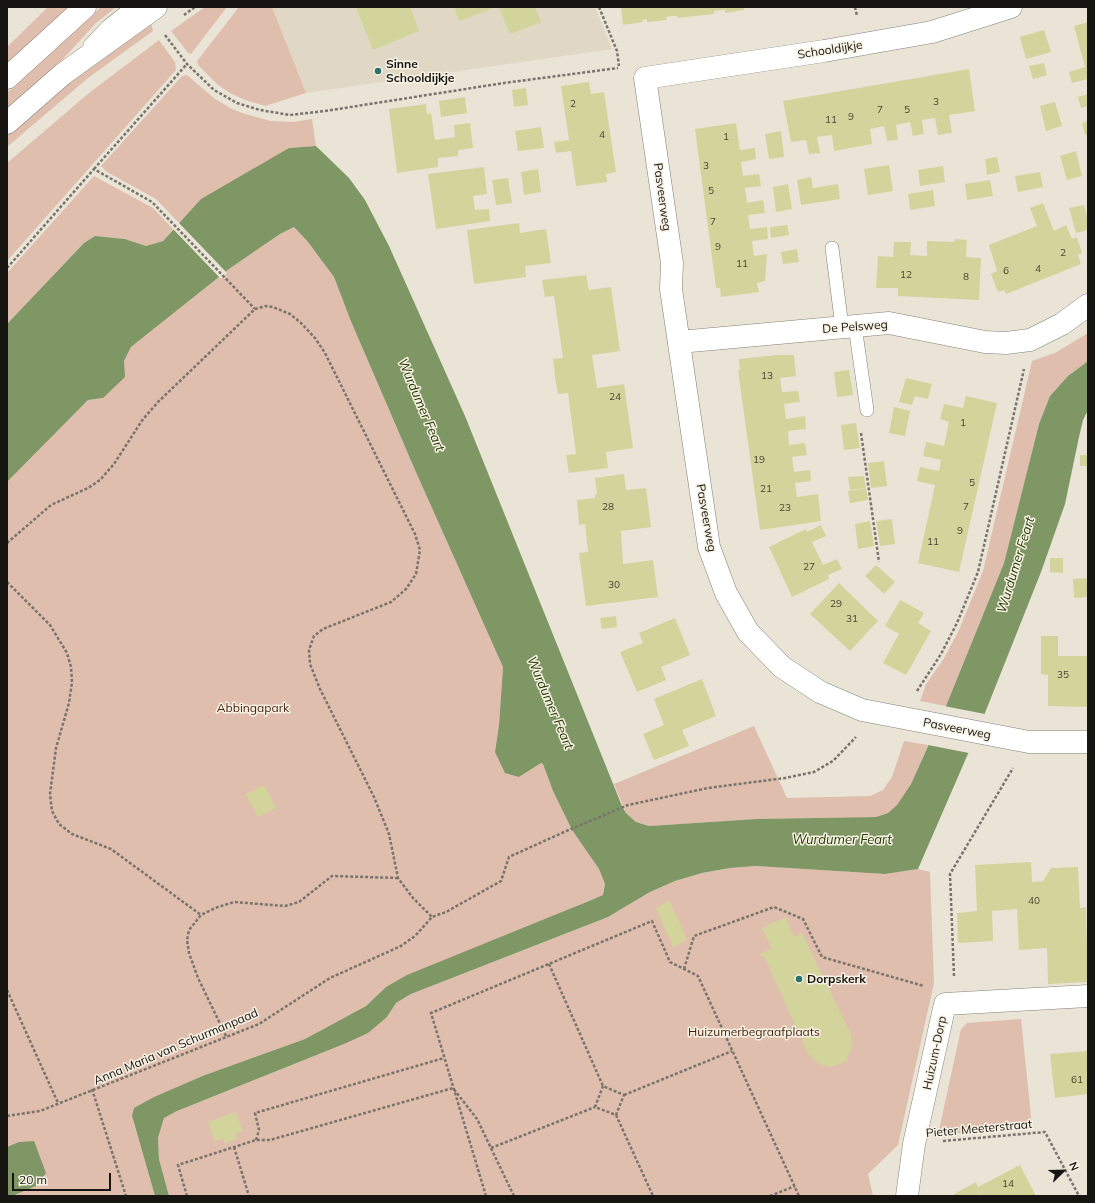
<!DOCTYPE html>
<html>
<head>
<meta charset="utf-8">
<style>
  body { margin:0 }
  #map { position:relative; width:1095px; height:1203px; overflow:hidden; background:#eae4d7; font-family:Mulish,sans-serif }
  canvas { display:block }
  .frame { position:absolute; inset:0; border:8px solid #171511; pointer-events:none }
  .north { position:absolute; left:1043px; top:1151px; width:40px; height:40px; -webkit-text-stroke:3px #f7f2e4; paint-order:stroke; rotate:67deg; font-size:11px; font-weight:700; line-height:16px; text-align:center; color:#171511 }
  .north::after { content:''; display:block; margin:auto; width:14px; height:18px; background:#171511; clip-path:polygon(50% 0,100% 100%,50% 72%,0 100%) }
  .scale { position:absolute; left:12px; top:1173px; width:99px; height:18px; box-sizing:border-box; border:2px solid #171511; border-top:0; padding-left:5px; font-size:12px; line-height:14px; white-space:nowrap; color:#171511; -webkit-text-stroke:3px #f7f2e4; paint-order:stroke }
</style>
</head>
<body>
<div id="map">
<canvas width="1095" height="1203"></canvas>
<div class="frame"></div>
<div class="north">N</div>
<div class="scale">20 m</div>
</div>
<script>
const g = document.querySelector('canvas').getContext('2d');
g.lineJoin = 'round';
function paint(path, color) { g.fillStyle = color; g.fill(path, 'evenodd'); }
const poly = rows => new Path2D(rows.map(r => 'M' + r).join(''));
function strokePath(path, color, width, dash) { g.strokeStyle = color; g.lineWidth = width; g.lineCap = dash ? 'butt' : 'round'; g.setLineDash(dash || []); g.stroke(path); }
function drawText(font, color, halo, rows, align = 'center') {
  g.font = font + ' Mulish,sans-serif'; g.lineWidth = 3; g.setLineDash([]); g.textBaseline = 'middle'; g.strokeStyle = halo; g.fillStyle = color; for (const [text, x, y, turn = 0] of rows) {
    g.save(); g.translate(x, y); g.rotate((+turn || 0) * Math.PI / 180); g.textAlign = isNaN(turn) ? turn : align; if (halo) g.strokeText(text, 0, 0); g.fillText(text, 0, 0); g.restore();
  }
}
const built = poly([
  [272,7,595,7,612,49,306,93]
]);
const green = poly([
  [48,7,70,7,7,63,7,47],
  [101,7,116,7,96,23,52,71,7,111,7,93],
  [205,7,227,7,191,54,188,53,171,31],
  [239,7,272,7,306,93,265,106,245,100,230,93,218,85,198,65,197,61],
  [151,23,153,31,88,78,7,147,7,134,78,75],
  [159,40,175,62,176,70,7,261,7,163,89,93],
  [187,75,215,99,232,109,245,114,271,121,293,122,312,119,316,146,289,148,179,223,156,199,107,172,101,166,182,76],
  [94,176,153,208,173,229,163,241,146,246,125,239,95,236,84,243,7,324,7,273],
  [294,227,308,242,334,277,350,319,415,470,503,667,499,725,495,752,519,777,541,763,543,763,553,791,572,830,599,869,605,884,603,895,386,987,366,1006,305,1039,205,1075,132,1117,155,1196,7,1196,7,482,88,400,103,398,124,361,131,347,229,269,280,234],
  [1088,333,1088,361,1068,376,1050,396,1039,424,1004,563,946,706,920,701,926,684,943,660,959,630,983,571,1032,361,1055,353],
  [754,726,787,798,870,796,883,790,892,777,904,741,928,745,911,784,897,805,888,813,876,817,756,819,649,826,636,822,626,813,614,784],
  [756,866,885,874,918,869,930,872,934,983,898,1145,868,1174,873,1196,169,1196,159,1159,158,1138,164,1118,177,1111,344,1044,387,1017,396,1003,411,994,608,917,650,892,675,881,702,873,730,868],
  [1021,1019,1032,1126,938,1135,961,1029,967,1023]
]);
const water = poly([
  [316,146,349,178,365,200,389,246,465,416,622,806,626,813,636,822,649,826,756,819,876,817,888,813,897,805,911,784,946,706,1004,563,1039,424,1050,396,1068,376,1088,361,1088,410,1083,420,1079,437,1065,504,1041,572,977,733,918,869,885,874,756,866,730,868,702,873,675,881,650,892,608,917,411,994,396,1003,387,1017,368,1033,344,1044,177,1111,164,1118,158,1138,159,1159,169,1196,155,1196,132,1116,134,1108,154,1097,205,1075,305,1039,366,1006,386,987,407,975,589,901,603,895,605,884,599,869,572,830,553,791,543,764,541,763,519,777,505,773,495,752,499,725,503,667,415,470,350,319,334,277,308,242,294,227,280,234,229,269,131,347,124,361,125,377,103,398,88,400,7,482,7,324,84,243,95,236,125,239,146,246,163,241,201,199,289,148],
  [34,1141,46,1173,36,1186,12,1196,7,1196,7,1147,19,1142]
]);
const pier = poly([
  [178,221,179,223,227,273,221,279,173,229,172,228],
  [944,706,985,714,969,753,928,745]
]);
const building = poly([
  [356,7,410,7,419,31,373,50],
  [454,7,490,7,491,9,459,21],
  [499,7,535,7,541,22,510,34],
  [621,7,744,7,744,10,725,13,725,10,714,11,714,14,677,18,678,16,672,16,666,17,667,20,647,22,647,19,642,20,643,22,623,25],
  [1088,22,1088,79,1072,83,1069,72,1085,67,1074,26],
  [1044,30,1051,52,1026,59,1020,37],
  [1044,63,1047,75,1033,79,1029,66],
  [969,69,975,111,949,115,952,133,938,135,935,118,922,120,924,134,913,136,910,122,896,125,898,140,887,141,884,126,870,129,872,144,834,151,832,135,817,137,820,153,809,154,806,140,791,142,783,101],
  [589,82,591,94,604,92,616,172,606,174,607,182,576,186,571,151,556,153,554,142,569,140,561,86],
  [526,88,528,105,514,107,512,90],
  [1088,94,1088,106,1081,108,1078,97],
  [465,97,467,113,441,117,439,101],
  [1055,102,1062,126,1046,131,1040,106],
  [426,104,427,114,431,113,435,140,455,137,454,125,470,123,473,148,458,150,458,156,438,158,438,167,397,173,389,109],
  [1088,121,1088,134,1085,135,1082,123],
  [736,123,740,150,755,148,756,159,741,162,743,176,759,174,761,186,745,188,747,203,763,200,765,213,748,215,750,229,767,227,768,239,752,241,754,256,767,254,765,281,757,283,759,292,721,297,720,288,716,288,695,129],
  [541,127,544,148,518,151,515,131],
  [781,131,784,157,769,159,765,134],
  [1076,151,1082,176,1067,180,1060,156],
  [997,157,1000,172,987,175,985,159],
  [889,165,893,191,868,195,864,169],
  [943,166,945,182,920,186,918,170],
  [484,167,487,194,473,196,475,210,489,209,490,221,436,229,428,174],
  [538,169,541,192,524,195,521,172],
  [1040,172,1043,187,1018,192,1015,176],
  [811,177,813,188,838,184,840,199,801,205,797,180],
  [508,178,512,203,496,205,492,180],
  [990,180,993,196,967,200,965,184],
  [788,184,792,209,776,212,773,187],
  [933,190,935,206,910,210,908,194],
  [1043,203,1054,231,1066,225,1072,239,1077,237,1082,253,1078,255,1081,264,1006,294,1004,290,998,292,991,274,997,271,989,245,1037,226,1030,208],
  [1084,205,1088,220,1088,230,1076,233,1069,208],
  [519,223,520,233,546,229,551,263,525,266,526,277,474,284,467,230],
  [787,225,789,235,771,238,770,227],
  [955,239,967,240,966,257,981,258,979,300,898,296,898,288,876,288,878,256,893,257,894,242,911,242,910,255,927,256,927,241,954,242],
  [797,249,799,262,783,264,781,252],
  [586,275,589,290,611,287,620,351,592,355,597,388,624,384,633,448,606,452,608,468,569,473,566,455,576,454,568,393,558,394,555,377,553,359,563,358,554,296,545,297,542,280],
  [777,355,794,355,796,376,780,378,782,392,798,391,800,402,784,404,786,419,805,416,806,429,788,431,789,445,805,443,807,455,792,457,794,472,810,470,811,481,795,483,797,497,818,494,821,521,760,530,738,370,740,370,739,359],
  [849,370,853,395,837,397,834,372],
  [906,378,932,384,928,399,915,396,912,405,899,402],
  [966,396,997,403,959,572,918,563,935,485,917,481,920,467,939,471,941,460,923,456,926,442,944,446,949,422,940,419,944,404,963,408],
  [894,407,910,411,905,436,889,433],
  [856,423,860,448,844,450,841,425],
  [1080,455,1088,455,1088,466,1080,466],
  [884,461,887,486,871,488,868,463],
  [624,474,626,490,646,488,651,527,621,531,623,564,653,560,658,597,586,606,579,553,588,552,585,524,579,525,577,500,595,498,595,494,597,494,595,478],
  [864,476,866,488,850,490,848,477],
  [866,488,868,500,850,503,848,491],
  [892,519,895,544,880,546,876,521],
  [870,521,874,546,858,549,855,524],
  [821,525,826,536,812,542,823,565,837,559,842,569,828,575,829,579,792,597,769,547,806,529,807,532],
  [1050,558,1063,558,1063,573,1050,572],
  [876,565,895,582,884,594,865,576],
  [1088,578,1088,597,1074,598,1073,579],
  [839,583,878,621,850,651,810,614],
  [900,600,924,613,918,623,931,631,906,675,883,663,899,634,885,626],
  [616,616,617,627,602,629,600,618],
  [675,618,690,655,661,667,666,680,637,692,620,652,643,643,639,633],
  [1041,636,1058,636,1058,656,1088,656,1088,707,1048,706,1048,675,1041,674],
  [702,679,716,716,682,730,689,746,654,760,643,734,664,725,654,699],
  [264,785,276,808,258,817,246,794],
  [1031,862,1032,882,1043,881,1051,868,1078,867,1080,908,1086,907,1088,982,1048,984,1047,948,1019,950,1017,909,992,911,993,941,958,943,957,913,977,911,975,865],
  [670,901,687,940,673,947,656,908],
  [785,917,794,937,802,933,851,1035,852,1048,846,1061,832,1067,818,1064,808,1053,764,956,761,956,760,954,772,949,762,928],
  [1088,1051,1088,1094,1055,1098,1050,1054],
  [236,1112,243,1131,235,1134,237,1139,225,1143,223,1138,215,1141,208,1122],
  [1020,1165,1036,1196,983,1196,981,1194,977,1196,955,1196,954,1194,976,1182,978,1187]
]);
const path = poly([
  [599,7,617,51,619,66],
  [855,7,857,16],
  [184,15,195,7],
  [165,35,187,64,214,90,237,103,260,110,290,115,325,111,504,83,618,68],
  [94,169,187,64],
  [7,268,94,169,152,202,255,309],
  [861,433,879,562],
  [7,543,51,505,88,488,100,480,114,464,143,419,158,402,255,309,266,306,273,307,290,314,301,323,315,338,325,353,415,534,420,550,416,574,406,589,391,602,323,629,314,636,309,650,310,664,320,689,374,797,389,834,398,878,413,898,432,917],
  [7,582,50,625,67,653,71,667,72,682,69,703,56,748,50,794,52,811,59,824,72,834,111,849,201,915],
  [917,691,941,654,957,623,978,572,1024,369],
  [549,964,603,1086,624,1095,616,1115,595,1107,603,1086],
  [684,969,694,936,774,907,803,919,822,957,924,986],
  [954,976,950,874,1013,768],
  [7,990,58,1103],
  [226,1036,198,978,189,953,187,940,189,930,201,915,215,908,234,902,285,906,299,902,332,876,398,878],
  [92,1089,126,1196],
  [624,1095,732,1051],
  [616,1115,653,1196],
  [7,1116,40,1111,259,1024,330,978,401,946,415,936,432,917,446,912,501,881,509,857,564,832,628,805,708,788,785,778,814,772,833,761,856,737],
  [256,1140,259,1130,255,1113,444,1058],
  [943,1141,1045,1132,1079,1196],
  [234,1147,249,1196],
  [491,1148,595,1107],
  [187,1196,178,1165,256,1140,270,1140,453,1088,477,1119,514,1196],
  [486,1196,431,1013,652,921,670,962,698,976,799,1196],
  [770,1196,795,1186]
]);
const service = poly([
  [90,45,107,27,132,7],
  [832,248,842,327],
  [855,326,867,410]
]);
const minor = poly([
  [1011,7,932,32,824,51,645,78,672,263,671,289,709,547,726,593,748,632,782,667,820,692,862,710,1029,742,1088,742],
  [679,342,889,323,985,342,1006,343,1030,340,1062,324,1088,305],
  [907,1196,914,1144,945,1004,1088,996]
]);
const tertiary = poly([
  [7,78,85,7],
  [7,123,63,74,156,7]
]);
const markers = [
  [378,71,4,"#29736e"],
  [799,979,4,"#29736e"]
];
const numberNames = [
  ["3",936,102],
  ["2",573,104],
  ["7",880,110],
  ["5",907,110],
  ["9",851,117],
  ["11",831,120],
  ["4",602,135],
  ["1",726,137],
  ["3",706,166],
  ["5",711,191],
  ["7",713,222],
  ["9",718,247],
  ["2",1063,253],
  ["11",742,264],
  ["4",1038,269],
  ["6",1006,271],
  ["12",906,275],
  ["8",966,277],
  ["13",767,376],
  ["24",615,397],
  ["1",963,423],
  ["19",759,460],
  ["5",972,483],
  ["21",766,489],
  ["28",608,507],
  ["7",966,507],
  ["23",785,508],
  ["9",960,531],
  ["11",933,542],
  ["27",809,567],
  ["30",614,585],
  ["29",836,604],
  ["31",852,619],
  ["35",1063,675],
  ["40",1034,901],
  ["61",1077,1080],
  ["14",1008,1184]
];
const streetNames = [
  ["Schooldijkje",830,50,-9],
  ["Pasveerweg",662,197,82],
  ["De Pelsweg",855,327,-4],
  ["Pasveerweg",706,518,80],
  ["Pasveerweg",957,729,11],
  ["Anna Maria van Schurmanpaad",176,1047,-23],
  ["Huizum-Dorp",935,1053,-78],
  ["Pieter Meeterstraat",979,1129,-5]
];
const poiNames = [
  ["Sinne",386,64],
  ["Schooldijkje",386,78],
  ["Dorpskerk",807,979]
];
const parkNames = [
  ["Abbingapark",253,708],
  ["Huizumerbegraafplaats",754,1032]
];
const waterNames = [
  ["Wurdumer Feart",421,405,67],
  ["Wurdumer Feart",1016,565,-73],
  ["Wurdumer Feart",550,703,67],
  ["Wurdumer Feart",842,840]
];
paint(built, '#e0d8c4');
paint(green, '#e0bead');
paint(water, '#7f9765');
paint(pier, '#eae4d7');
paint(building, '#d3d49b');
strokePath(service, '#858074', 14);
strokePath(minor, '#858074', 23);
strokePath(tertiary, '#858074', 23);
strokePath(path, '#78746c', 2.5, [3, 2]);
strokePath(service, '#fff', 13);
strokePath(minor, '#fff', 22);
strokePath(tertiary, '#fff', 22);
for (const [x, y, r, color] of markers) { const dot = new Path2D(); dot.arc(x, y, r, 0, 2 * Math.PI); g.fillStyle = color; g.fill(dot); strokePath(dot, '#f7f2e4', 1.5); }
drawText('10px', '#464534', null, numberNames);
drawText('12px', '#171511', '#f7f2e4', streetNames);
drawText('bold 12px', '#171511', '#f7f2e4', poiNames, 'left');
drawText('12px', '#421e0a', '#f7f2e4', parkNames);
drawText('italic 13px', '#233800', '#f7f2e4', waterNames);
</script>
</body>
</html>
